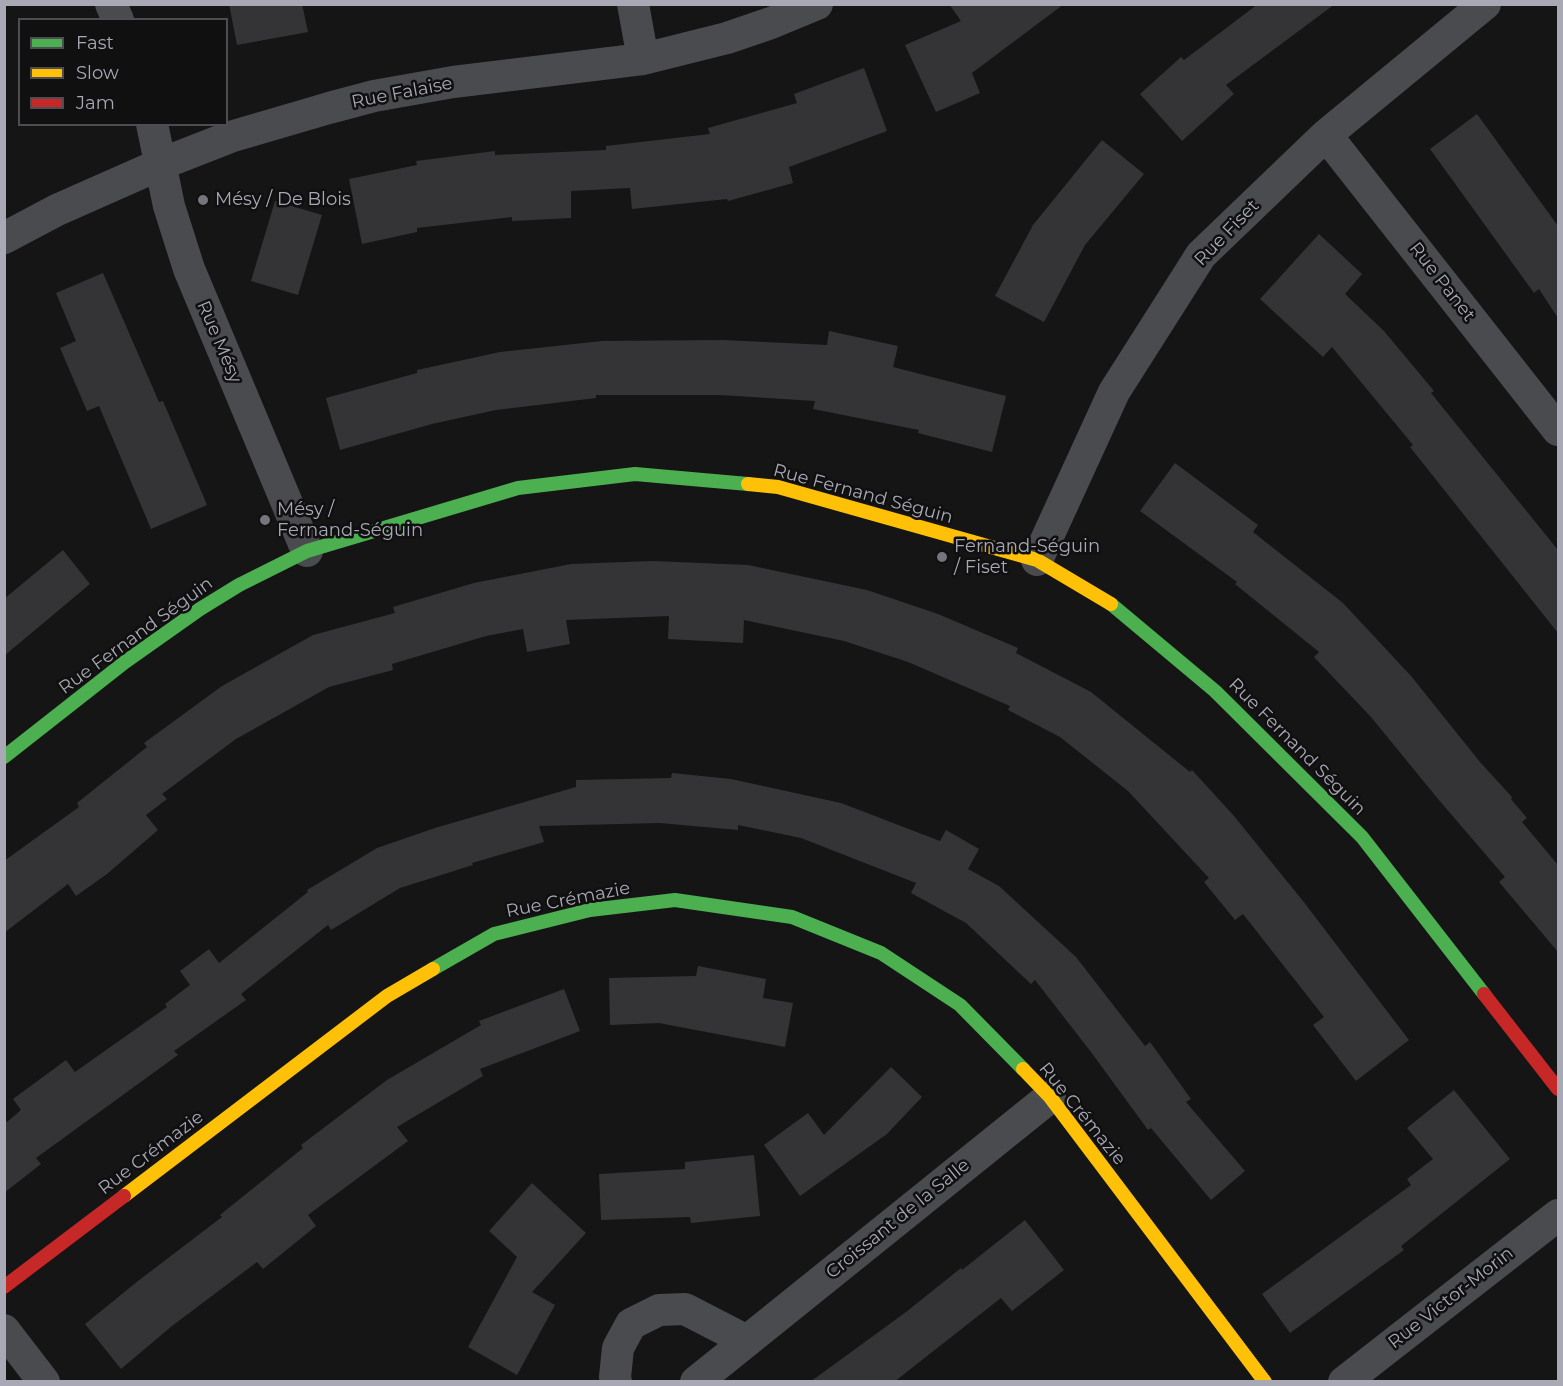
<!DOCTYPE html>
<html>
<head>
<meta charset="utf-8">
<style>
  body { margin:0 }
  #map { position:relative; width:1563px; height:1386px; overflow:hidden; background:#151516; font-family:Montserrat,sans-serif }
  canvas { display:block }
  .frame { position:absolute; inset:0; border:6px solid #a8a9b5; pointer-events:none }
  .legend { position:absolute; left:18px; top:18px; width:210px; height:108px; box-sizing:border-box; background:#101011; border:2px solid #4d4d53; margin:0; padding:8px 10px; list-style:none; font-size:18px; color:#a8a9b5 }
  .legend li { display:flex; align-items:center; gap:12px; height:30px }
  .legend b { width:30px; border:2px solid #4d4d53 }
</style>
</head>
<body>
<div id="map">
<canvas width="1563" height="1386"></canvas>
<div class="frame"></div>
<ul class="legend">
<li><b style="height:8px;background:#4caf50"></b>Fast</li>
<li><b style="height:8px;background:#ffc107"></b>Slow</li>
<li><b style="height:8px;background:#c62828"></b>Jam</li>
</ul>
</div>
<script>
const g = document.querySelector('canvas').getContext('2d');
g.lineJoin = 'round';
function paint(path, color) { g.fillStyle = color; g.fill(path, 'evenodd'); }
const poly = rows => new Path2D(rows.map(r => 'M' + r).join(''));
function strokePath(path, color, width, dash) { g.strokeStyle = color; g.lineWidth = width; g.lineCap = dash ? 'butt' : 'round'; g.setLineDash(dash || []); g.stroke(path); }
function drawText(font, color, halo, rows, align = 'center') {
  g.font = font + ' Montserrat,sans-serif'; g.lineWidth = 5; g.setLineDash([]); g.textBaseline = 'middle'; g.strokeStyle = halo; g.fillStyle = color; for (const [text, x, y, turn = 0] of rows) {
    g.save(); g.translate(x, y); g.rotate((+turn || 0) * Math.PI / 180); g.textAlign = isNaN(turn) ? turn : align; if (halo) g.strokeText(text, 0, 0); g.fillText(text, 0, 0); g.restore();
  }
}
const building = poly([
  [229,4,302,4,308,32,237,45],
  [949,4,1064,4,972,73,980,93,936,112,905,45,961,21],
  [1258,4,1335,4,1226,85,1234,94,1182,141,1140,94,1181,57,1184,60],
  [864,68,887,131,789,167,793,183,728,201,727,199,632,209,630,188,571,191,571,218,512,221,512,217,417,228,417,232,362,244,349,179,417,165,416,161,495,151,495,155,606,150,606,146,710,134,708,128,797,103,794,94],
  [1477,114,1558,226,1558,318,1539,289,1534,293,1430,149],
  [1102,140,1144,174,1085,245,1044,322,995,296,1033,225],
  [275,201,322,215,298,295,251,281],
  [1319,234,1362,274,1345,294,1384,331,1434,391,1431,393,1558,550,1558,633,1410,447,1413,445,1332,347,1323,357,1260,299],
  [103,273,159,402,163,401,207,505,151,529,99,406,87,411,60,348,76,341,56,293],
  [829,331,898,346,893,367,1006,396,992,452,918,433,919,430,813,409,815,401,720,395,596,395,596,398,496,410,432,424,340,450,326,398,417,373,417,370,500,352,602,341,723,340,827,345],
  [1175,463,1258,525,1253,532,1343,603,1411,676,1480,762,1512,797,1511,799,1527,818,1522,822,1558,865,1558,952,1499,882,1505,877,1438,799,1371,717,1314,657,1319,652,1235,584,1237,582,1140,511],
  [63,550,90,584,4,656,4,599],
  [653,561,748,565,867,590,938,614,1018,648,1016,653,1091,692,1190,772,1192,770,1234,816,1303,901,1409,1040,1356,1081,1313,1025,1324,1017,1243,914,1235,920,1204,882,1209,878,1128,791,1060,737,1008,710,1010,706,908,662,844,641,744,620,743,643,668,639,669,616,566,620,570,644,527,652,523,629,486,636,392,664,393,670,329,687,236,739,162,794,167,799,146,815,158,830,107,874,76,896,68,884,4,933,4,861,79,807,77,803,147,747,144,743,222,686,313,635,395,613,393,607,474,583,571,564],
  [672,773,731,779,841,803,940,841,946,830,979,849,968,869,999,886,1076,957,1145,1046,1150,1042,1191,1099,1186,1102,1245,1171,1211,1200,1151,1128,1148,1130,1091,1052,1035,980,1031,984,966,923,911,893,916,883,801,838,738,825,738,830,660,823,539,826,544,842,472,863,473,865,400,888,331,930,328,925,241,994,246,1000,174,1051,178,1055,36,1158,41,1164,4,1193,4,1118,7,1122,21,1110,13,1099,66,1060,75,1072,167,1007,165,1004,190,985,180,971,209,949,219,963,308,892,307,890,377,848,435,828,576,787,576,780,671,778],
  [698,966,766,979,763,998,793,1003,785,1047,659,1023,610,1025,609,978,696,976],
  [564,989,580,1031,480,1069,483,1076,397,1127,408,1141,308,1215,316,1226,263,1269,257,1262,172,1326,121,1369,85,1324,138,1281,222,1217,220,1215,303,1148,301,1145,387,1080,481,1025,479,1021],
  [891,1067,922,1097,887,1134,800,1196,764,1145,808,1113,824,1135],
  [1454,1090,1510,1159,1401,1246,1404,1250,1290,1333,1262,1294,1411,1185,1407,1179,1433,1159,1407,1128],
  [754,1155,760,1216,691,1223,690,1217,601,1220,599,1174,685,1169,685,1162],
  [532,1183,586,1233,532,1292,555,1305,517,1375,468,1347,517,1257,489,1231],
  [1025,1220,1064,1270,1012,1311,1001,1298,894,1382,810,1382,906,1312,961,1268,962,1270]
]);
const street = poly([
  [111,4,118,20],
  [633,4,643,59],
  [152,124,169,206,189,269,307,551],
  [1326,135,1558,430],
  [4,238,57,210,161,164,230,137,329,108,374,96,453,82,643,59,727,38,771,23,817,4],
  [1037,560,1114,392,1201,255,1326,135,1485,4],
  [4,1330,44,1382],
  [616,1382,615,1377,618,1348,631,1324,659,1310,685,1309,747,1341],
  [696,1382,1050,1097],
  [1344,1382,1558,1215]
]);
const fast = poly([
  [1111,604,1215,691,1362,837,1484,994],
  [4,757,125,662,200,609,239,585,307,551,518,488,635,474,748,484],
  [433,969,494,934,590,910,675,900,792,917,881,953,960,1005,1023,1069]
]);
const slow = poly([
  [748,484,778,487,1037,560,1111,604],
  [1023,1069,1050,1097,1265,1382],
  [124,1196,387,996,433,969]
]);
const jam = poly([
  [1484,994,1558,1089],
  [4,1287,124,1196]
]);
const markers = [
  [203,200,6,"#75757d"],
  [265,520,6,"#75757d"],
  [942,557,6,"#75757d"]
];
const streetNames = [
  ["Rue Falaise",402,93,-11],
  ["Rue Fiset",1227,233,-46],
  ["Rue Panet",1442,282,52],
  ["Rue Mésy",219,342,67],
  ["Rue Fernand Séguin",863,494,15],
  ["Rue Fernand Séguin",136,636,-36],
  ["Rue Fernand Séguin",1297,747,45],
  ["Rue Crémazie",568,900,-11],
  ["Rue Crémazie",1082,1114,51],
  ["Rue Crémazie",151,1153,-37],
  ["Croissant de la Salle",898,1219,-39],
  ["Rue Victor-Morin",1451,1298,-38]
];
const poiNames = [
  ["Mésy / De Blois",215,200],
  ["Mésy /",277,510],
  ["Fernand-Séguin",277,531],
  ["Fernand-Séguin",954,547],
  ["/ Fiset",954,568]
];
paint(building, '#343437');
strokePath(street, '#4a4b4e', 32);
strokePath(fast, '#4caf50', 14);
strokePath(slow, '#ffc107', 14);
strokePath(jam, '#c62828', 14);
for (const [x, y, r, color] of markers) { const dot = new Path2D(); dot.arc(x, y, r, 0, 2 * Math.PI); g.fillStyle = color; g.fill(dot); strokePath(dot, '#101011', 2); }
drawText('18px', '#a8a9b5', '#101011', streetNames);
drawText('18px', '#a8a9b5', '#101011', poiNames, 'left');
</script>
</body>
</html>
